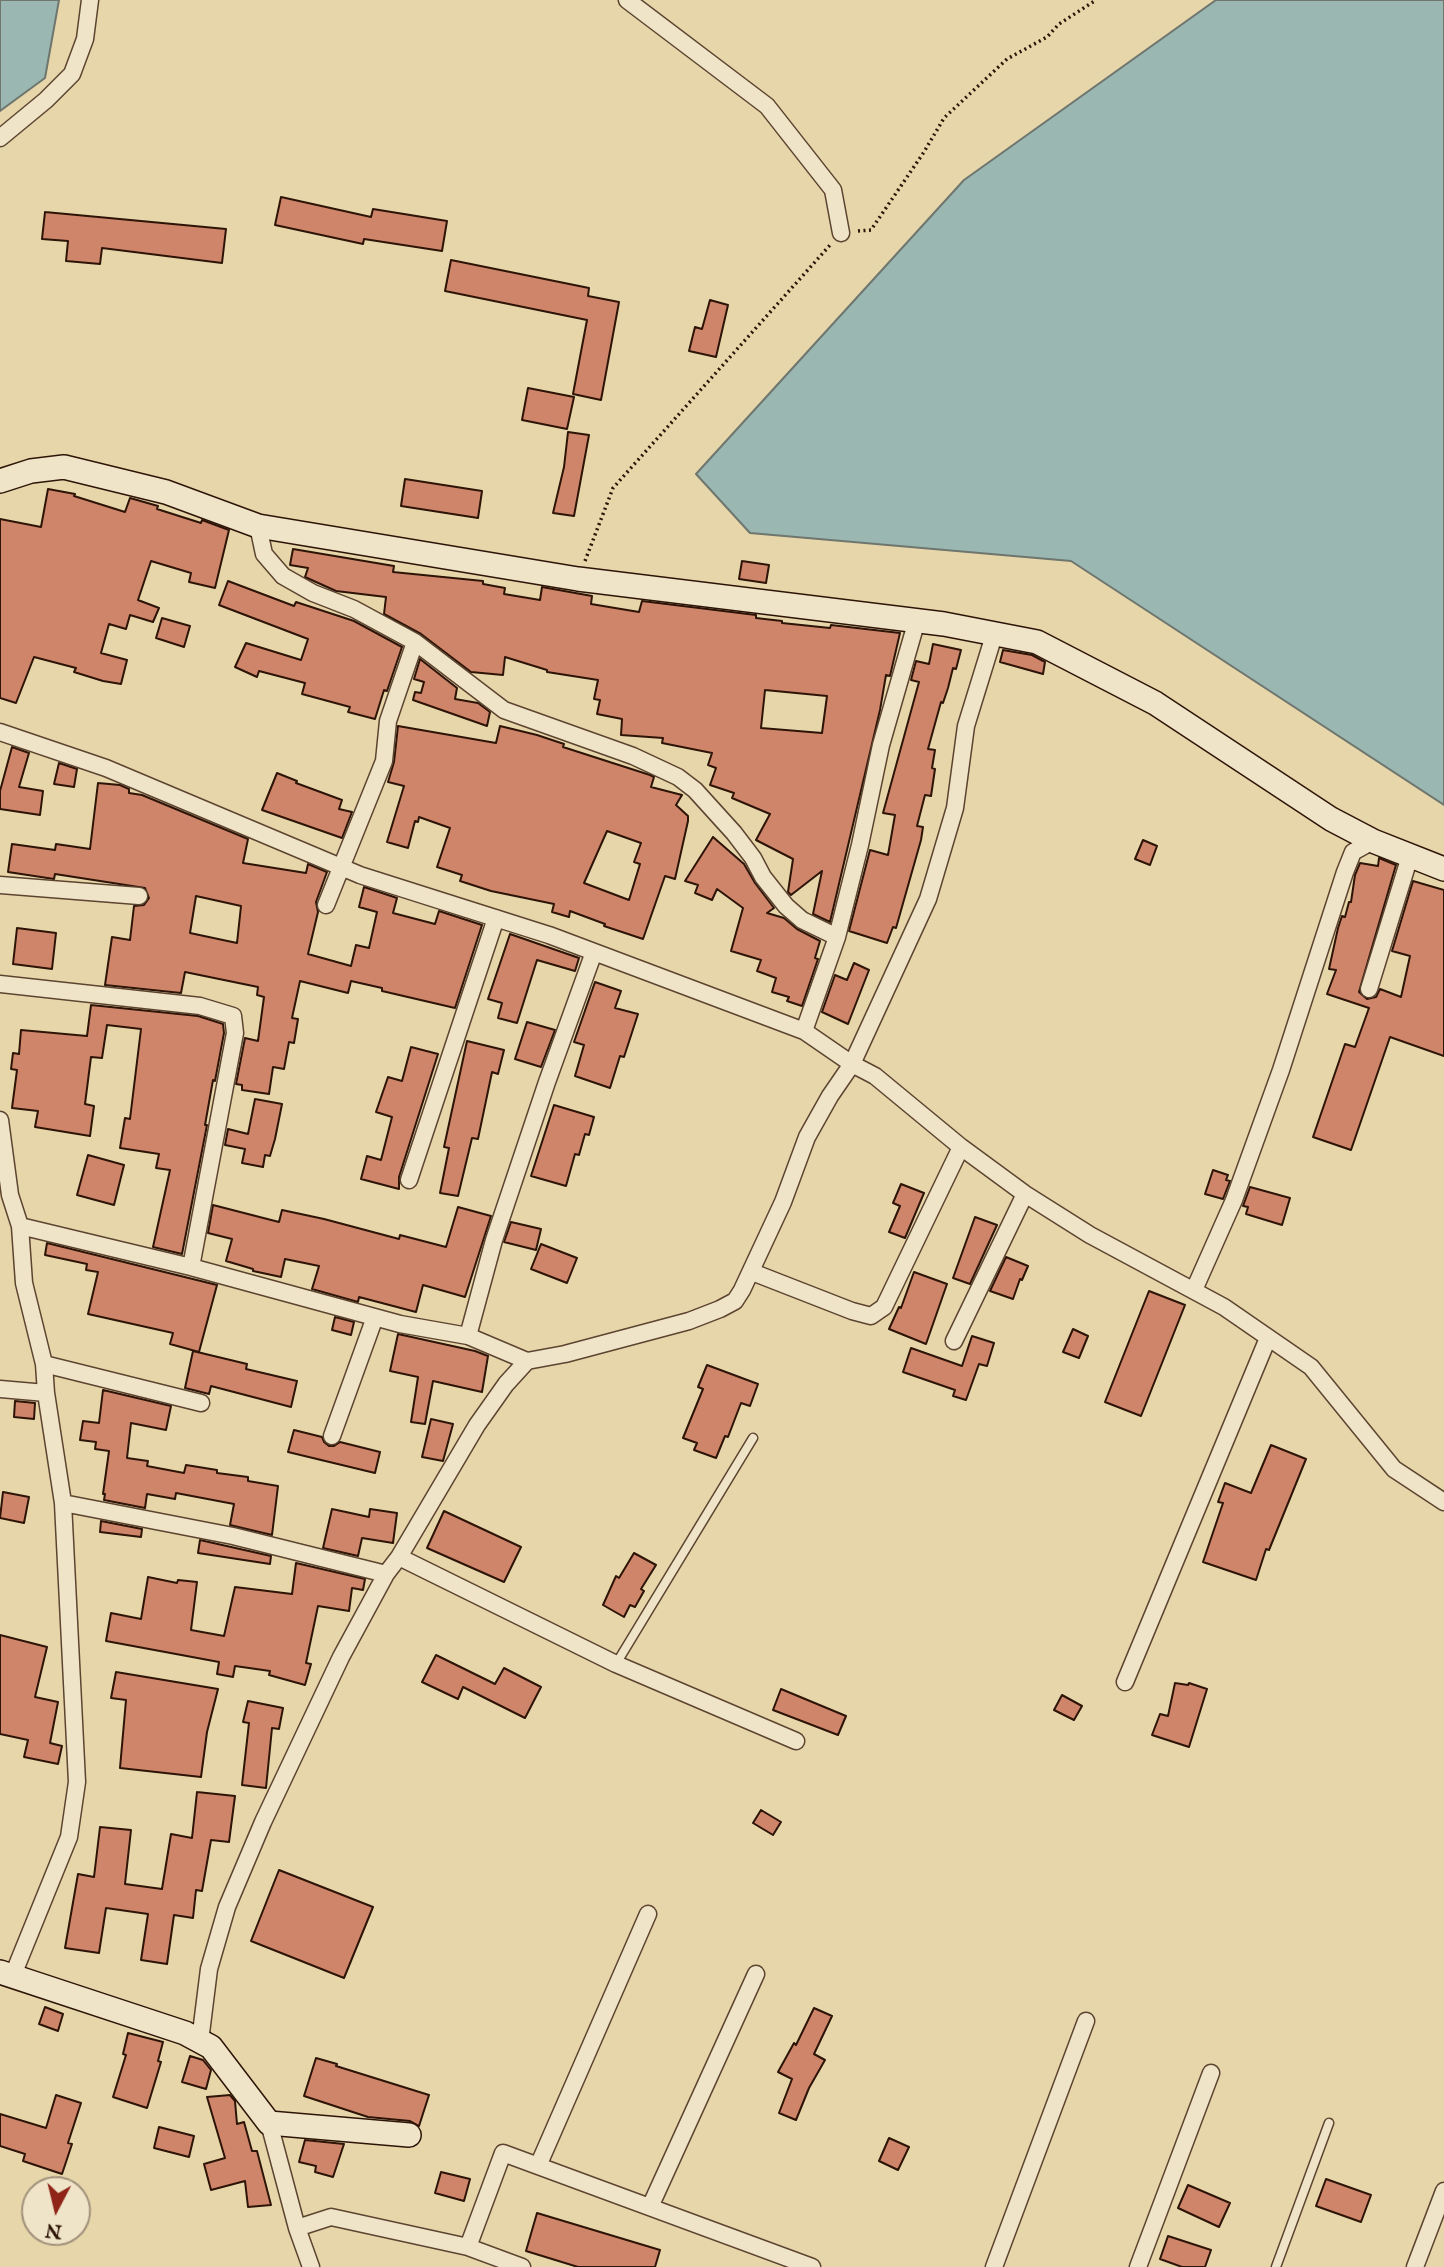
<!DOCTYPE html>
<html>
<head>
<meta charset="utf-8">
<style>
  body { margin:0 }
  #map { position:relative; width:1444px; height:2267px; overflow:hidden; background:#e7d6aa; font-family:"IM FELL English",serif }
  canvas { display:block }
  .north { position:absolute; left:21px; top:2176px; width:70px; height:70px; box-sizing:border-box; background:#efe4c8; border:2px solid #a1917b; border-radius:50%; rotate:187deg; font-size:19px; font-weight:700; line-height:28px; text-align:center; color:#2d1407 }
  .north::after { content:''; display:block; margin:auto; width:24px; height:32px; background:#8f2418; clip-path:polygon(50% 0,100% 100%,50% 72%,0 100%) }
</style>
</head>
<body>
<div id="map">
<canvas width="1444" height="2267"></canvas>
<div class="north">N</div>
</div>
<script>
const g = document.querySelector('canvas').getContext('2d');
g.lineJoin = 'round';
function paint(path, color) { g.fillStyle = color; g.fill(path, 'evenodd'); }
const poly = rows => new Path2D(rows.map(r => 'M' + r).join(''));
function strokePath(path, color, width, dash) { g.strokeStyle = color; g.lineWidth = width; g.lineCap = dash ? 'butt' : 'round'; g.setLineDash(dash || []); g.stroke(path); }
const water = poly([
  [0,0,59,0,45,78,0,111,0,0],
  [1216,0,1444,0,1444,805,1071,561,750,533,696,474,964,180,1216,0]
]);
const building = poly([
  [281,197,371,217,373,209,447,221,442,251,364,239,363,244,275,225,281,197],
  [45,212,226,229,222,263,102,248,100,264,66,261,68,241,42,239,45,212],
  [451,260,589,288,588,296,619,302,601,400,573,394,587,320,445,291,451,260],
  [710,300,728,305,716,357,689,351,695,327,702,329,710,300],
  [528,388,574,397,567,429,522,420,528,388],
  [568,432,589,435,574,516,553,513,564,467,568,432],
  [405,479,482,491,478,518,401,506,405,479],
  [48,489,75,494,74,496,125,512,130,498,158,506,157,509,201,523,202,520,229,530,215,588,189,582,191,573,151,561,138,600,159,608,153,622,130,615,126,629,109,624,101,653,127,660,121,684,103,681,74,672,76,668,34,657,16,703,0,698,0,519,41,527,48,489],
  [293,549,394,566,393,572,483,581,483,584,505,588,504,594,540,600,542,587,592,596,591,604,639,612,642,601,756,615,756,618,782,621,782,623,830,628,831,625,900,633,890,676,886,675,880,710,830,922,813,914,822,871,791,895,788,892,793,859,756,840,770,814,732,798,734,793,710,785,716,768,708,765,712,753,662,743,663,738,621,735,622,719,597,714,600,700,594,699,598,680,547,672,547,670,505,657,503,675,471,672,421,634,384,614,386,597,336,591,305,577,308,568,290,565,293,549],
  [765,690,827,696,822,733,761,728,765,690],
  [742,561,769,565,766,583,739,579,742,561],
  [228,581,294,606,296,602,354,621,402,647,387,691,384,690,375,719,348,712,350,707,302,694,305,683,259,671,257,677,235,667,246,643,301,660,308,639,219,605,228,581],
  [162,618,190,626,184,647,156,638,162,618],
  [933,644,961,650,956,669,953,668,948,688,943,703,941,702,928,749,935,750,932,768,935,769,931,796,925,795,917,826,923,827,921,840,896,928,893,927,887,943,849,931,870,850,888,855,895,815,883,813,919,682,911,680,916,661,929,664,933,644],
  [1003,650,1032,655,1045,662,1043,674,1000,662,1003,650],
  [420,659,457,688,455,699,478,703,490,712,487,726,413,700,415,692,421,693,424,682,414,679,420,659],
  [398,726,496,743,500,726,537,735,564,744,563,747,650,775,654,777,651,787,682,795,676,805,688,816,688,821,675,879,665,876,643,939,604,926,605,924,570,911,569,917,552,912,554,904,491,891,460,881,462,875,437,867,450,828,419,817,418,822,415,821,408,848,387,842,404,786,388,782,394,762,398,726],
  [607,831,641,843,634,862,640,864,629,900,584,883,607,831],
  [12,747,29,753,19,787,43,791,40,815,0,809,0,791,12,747],
  [59,763,77,769,74,787,54,784,59,763],
  [277,773,297,781,296,783,342,800,339,809,352,812,342,838,262,810,277,773],
  [98,783,120,785,129,789,129,793,142,795,248,839,243,863,306,873,308,864,327,872,316,902,318,912,308,954,351,966,356,945,369,948,377,912,359,907,364,887,397,898,393,913,435,924,439,911,482,925,455,1008,382,991,382,988,351,981,348,993,300,981,292,1018,298,1019,294,1043,289,1042,284,1069,273,1067,269,1094,242,1090,242,1085,236,1084,245,1038,258,1041,264,997,257,995,258,987,185,972,181,993,105,985,112,937,130,940,134,906,144,905,149,898,145,888,55,874,54,879,8,872,12,844,55,850,56,844,90,849,98,783],
  [196,896,241,906,237,943,190,933,196,896],
  [713,837,744,864,755,883,774,908,767,913,784,918,797,929,820,941,815,958,818,959,802,1006,787,1001,789,997,772,992,776,978,757,971,761,960,731,951,743,908,717,889,712,900,695,893,698,885,685,881,713,837],
  [1143,840,1157,846,1150,865,1135,859,1143,840],
  [1379,858,1396,865,1359,992,1367,999,1376,997,1380,989,1401,997,1410,956,1392,951,1413,881,1444,890,1444,1056,1390,1037,1351,1150,1313,1137,1345,1044,1355,1047,1369,1008,1327,994,1336,970,1329,969,1338,928,1342,916,1345,917,1349,902,1351,902,1355,875,1360,863,1378,866,1379,858],
  [17,928,56,933,52,969,13,964,17,928],
  [510,934,579,958,575,971,537,960,517,1023,498,1018,502,1003,488,999,510,934],
  [854,963,869,970,848,1024,822,1012,835,975,847,980,854,963],
  [595,982,621,991,615,1008,638,1014,624,1057,620,1056,610,1088,575,1076,584,1045,574,1042,595,982],
  [91,1005,198,1016,223,1024,224,1033,215,1081,213,1080,205,1125,207,1125,182,1254,153,1247,170,1170,156,1168,159,1154,120,1148,125,1118,130,1119,141,1029,107,1025,102,1058,91,1057,85,1104,94,1106,90,1136,35,1127,38,1111,12,1108,17,1070,11,1069,13,1053,19,1054,21,1030,87,1036,91,1005],
  [527,1022,555,1030,541,1067,515,1059,527,1022],
  [467,1041,504,1050,498,1074,492,1072,478,1139,472,1138,458,1196,440,1193,449,1148,444,1147,467,1041],
  [411,1047,438,1054,399,1177,399,1189,361,1179,367,1156,381,1160,392,1117,376,1112,388,1077,402,1081,411,1047],
  [255,1099,282,1104,275,1139,270,1156,265,1155,263,1167,242,1163,245,1149,225,1145,228,1129,248,1134,255,1099],
  [554,1105,594,1117,589,1135,585,1134,579,1155,575,1154,566,1186,531,1176,554,1105],
  [88,1155,124,1165,114,1205,77,1195,88,1155],
  [1213,1170,1228,1175,1226,1180,1230,1181,1223,1199,1205,1194,1213,1170],
  [901,1184,924,1193,905,1238,889,1232,900,1206,893,1203,901,1184],
  [1250,1187,1290,1198,1282,1225,1246,1214,1248,1207,1243,1206,1250,1187],
  [213,1205,279,1222,282,1210,324,1219,399,1239,400,1235,446,1247,458,1207,491,1216,465,1297,423,1285,416,1312,359,1297,358,1302,312,1289,319,1266,285,1259,281,1277,253,1271,253,1269,226,1261,232,1239,208,1233,213,1205],
  [975,1217,997,1225,970,1284,953,1278,975,1217],
  [511,1222,541,1229,536,1250,504,1242,511,1222],
  [47,1243,217,1285,199,1352,170,1344,173,1333,88,1314,98,1272,86,1270,87,1264,45,1255,47,1243],
  [541,1244,577,1258,567,1283,531,1269,541,1244],
  [1006,1257,1028,1266,1022,1280,1020,1279,1013,1299,990,1291,1006,1257],
  [914,1272,947,1284,926,1344,889,1329,899,1307,901,1308,914,1272],
  [1149,1291,1185,1305,1141,1416,1105,1402,1149,1291],
  [335,1317,354,1322,351,1335,332,1330,335,1317],
  [1073,1329,1088,1336,1079,1358,1063,1352,1073,1329],
  [398,1334,475,1351,488,1356,482,1392,433,1381,425,1424,411,1422,418,1377,390,1371,398,1334],
  [972,1336,994,1343,987,1366,979,1364,966,1400,953,1396,955,1390,903,1372,911,1348,962,1366,972,1336],
  [193,1351,247,1364,246,1369,297,1381,291,1407,211,1386,209,1394,185,1388,193,1351],
  [707,1365,758,1384,750,1406,741,1403,728,1437,725,1436,716,1458,694,1450,697,1443,683,1438,703,1389,698,1387,707,1365],
  [103,1390,171,1406,166,1430,131,1423,127,1458,148,1461,147,1466,184,1473,186,1465,217,1470,217,1473,248,1477,248,1481,278,1486,272,1535,230,1525,234,1504,176,1493,175,1499,147,1494,145,1508,104,1500,105,1494,103,1494,109,1451,95,1449,96,1442,80,1440,83,1421,99,1423,103,1390],
  [15,1401,35,1403,34,1419,14,1417,15,1401],
  [431,1419,453,1424,443,1461,422,1457,431,1419],
  [294,1430,322,1437,324,1442,329,1446,334,1446,340,1442,380,1452,375,1473,288,1452,294,1430],
  [1271,1445,1306,1459,1269,1550,1266,1549,1256,1580,1203,1562,1223,1503,1218,1502,1225,1483,1251,1493,1271,1445],
  [3,1492,29,1497,24,1523,0,1518,3,1492],
  [332,1509,369,1517,370,1509,397,1513,393,1543,362,1538,358,1556,323,1548,332,1509],
  [444,1511,521,1547,504,1582,427,1548,444,1511],
  [101,1521,142,1529,141,1537,100,1532,101,1521],
  [200,1540,271,1556,270,1564,198,1553,200,1540],
  [634,1553,656,1565,641,1589,644,1591,635,1607,630,1605,624,1617,603,1605,616,1576,619,1578,634,1553],
  [296,1563,365,1579,363,1590,352,1588,349,1611,318,1606,306,1663,311,1664,305,1685,269,1675,270,1671,235,1666,233,1677,217,1674,219,1662,106,1641,111,1613,141,1619,148,1577,177,1583,178,1580,197,1582,191,1630,224,1636,235,1587,292,1594,296,1563],
  [0,1635,47,1647,35,1697,58,1702,50,1743,62,1746,58,1764,24,1757,28,1740,0,1734,0,1635],
  [436,1655,495,1684,504,1668,541,1687,525,1718,463,1687,458,1699,422,1682,436,1655],
  [116,1672,218,1689,207,1732,201,1777,120,1768,126,1700,111,1698,116,1672],
  [1175,1683,1188,1685,1189,1683,1207,1689,1189,1747,1152,1735,1160,1714,1168,1716,1175,1683],
  [781,1689,846,1716,838,1735,773,1710,781,1689],
  [1062,1695,1082,1706,1074,1720,1054,1710,1062,1695],
  [248,1701,283,1708,279,1729,272,1728,266,1788,242,1785,249,1723,243,1722,248,1701],
  [197,1792,235,1796,229,1842,211,1840,202,1891,196,1890,193,1918,174,1915,167,1964,141,1960,148,1914,106,1908,99,1953,65,1948,78,1874,94,1877,100,1827,131,1830,125,1884,162,1889,171,1834,192,1838,197,1792],
  [761,1810,781,1822,773,1835,753,1823,761,1810],
  [279,1870,373,1907,344,1978,251,1941,279,1870],
  [45,2007,63,2014,58,2031,39,2024,45,2007],
  [814,2008,832,2016,814,2054,825,2060,809,2088,796,2120,779,2113,792,2079,778,2072,794,2043,796,2045,814,2008],
  [128,2033,163,2042,158,2061,161,2062,147,2108,113,2097,126,2055,123,2054,128,2033],
  [190,2056,203,2060,211,2070,206,2089,182,2082,190,2056],
  [316,2058,337,2064,336,2066,429,2095,419,2126,410,2121,368,2117,304,2096,316,2058],
  [56,2095,81,2103,68,2143,72,2144,62,2174,23,2161,25,2154,0,2146,0,2114,46,2128,56,2095],
  [230,2095,235,2101,237,2124,244,2122,252,2151,257,2151,271,2205,248,2207,245,2181,211,2190,204,2164,225,2158,207,2097,230,2095],
  [159,2127,194,2136,189,2157,154,2148,159,2127],
  [889,2138,909,2147,898,2170,879,2161,889,2138],
  [305,2140,344,2144,333,2177,315,2172,316,2166,299,2162,305,2140],
  [441,2172,470,2179,464,2201,435,2193,441,2172],
  [1326,2179,1371,2195,1361,2222,1316,2206,1326,2179],
  [1188,2185,1230,2203,1219,2227,1178,2208,1188,2185],
  [537,2213,660,2250,655,2267,578,2267,526,2251,537,2213],
  [1168,2236,1211,2250,1205,2267,1182,2267,1160,2259,1168,2236]
]);
const path = poly([
  [858,231,871,230,924,152,944,118,1007,59,1047,37,1059,24,1096,0],
  [585,561,613,488,831,244]
]);
const lane = poly([
  [616,1664,753,1438],
  [1276,2267,1329,2123]
]);
const street = poly([
  [627,0,767,106,833,190,841,233],
  [0,138,46,100,72,74,85,39,90,0],
  [258,526,264,554,283,576,313,593,354,609,415,642,504,710,633,756,678,777,695,790,734,833,753,858,763,877,786,906,802,920,837,937],
  [0,732,106,768,360,875,549,935,804,1031,852,1064,875,1076,961,1147,1025,1194,1090,1235,1224,1307,1311,1367,1394,1469,1444,1502],
  [0,885,139,896],
  [326,905,384,761,388,721,415,642],
  [0,984,200,1006,233,1016,235,1033,191,1267],
  [1369,989,1410,856],
  [804,1031,837,937,860,845,881,745,917,620],
  [0,1120,10,1195,20,1226,24,1283,44,1364,46,1393,63,1503,77,1782,69,1837,13,1975],
  [409,1180,496,918],
  [20,1226,191,1267,400,1324,468,1336,527,1361],
  [752,1272,852,1311,871,1316,884,1307,961,1147],
  [1194,1290,1234,1200,1281,1070,1345,872,1353,852,1373,841],
  [468,1336,494,1240,547,1082,594,952],
  [954,1341,1025,1194],
  [44,1364,201,1403],
  [0,1389,46,1393],
  [332,1436,375,1317],
  [63,1503,233,1536,386,1574],
  [399,1557,616,1664,796,1741],
  [1125,1682,1268,1338],
  [200,2041,209,1969,227,1907,263,1822,341,1657,386,1574,399,1557,477,1425,506,1384,527,1361,565,1354,689,1321,720,1309,735,1301,742,1290,783,1202,807,1137,830,1096,852,1064,928,899,955,808,966,726,995,632],
  [269,2123,297,2228,311,2267],
  [538,2166,648,1914],
  [650,2207,756,1974],
  [297,2228,331,2217,468,2247,522,2267],
  [468,2247,503,2153,812,2267],
  [994,2267,1086,2021],
  [1138,2267,1211,2073],
  [1415,2267,1444,2191]
]);
const secondary = poly([
  [0,481,31,471,64,467,166,492,258,526,578,579,944,624,1037,642,1155,703,1331,819,1373,841,1444,869],
  [0,1972,185,2033,211,2047,269,2123,409,2135]
]);
paint(water, '#9ab7b2');
strokePath(water, '#6e766e', 2);
paint(building, '#cf856a');
strokePath(building, '#2d1407', 2);
strokePath(lane, '#5c4430', 11);
strokePath(street, '#5c4430', 19);
strokePath(secondary, '#2d1407', 26);
strokePath(path, '#2d1407', 3.5, [2, 3.5]);
strokePath(lane, '#efe4c8', 8);
strokePath(street, '#efe4c8', 16);
strokePath(secondary, '#efe4c8', 23);
</script>
</body>
</html>
